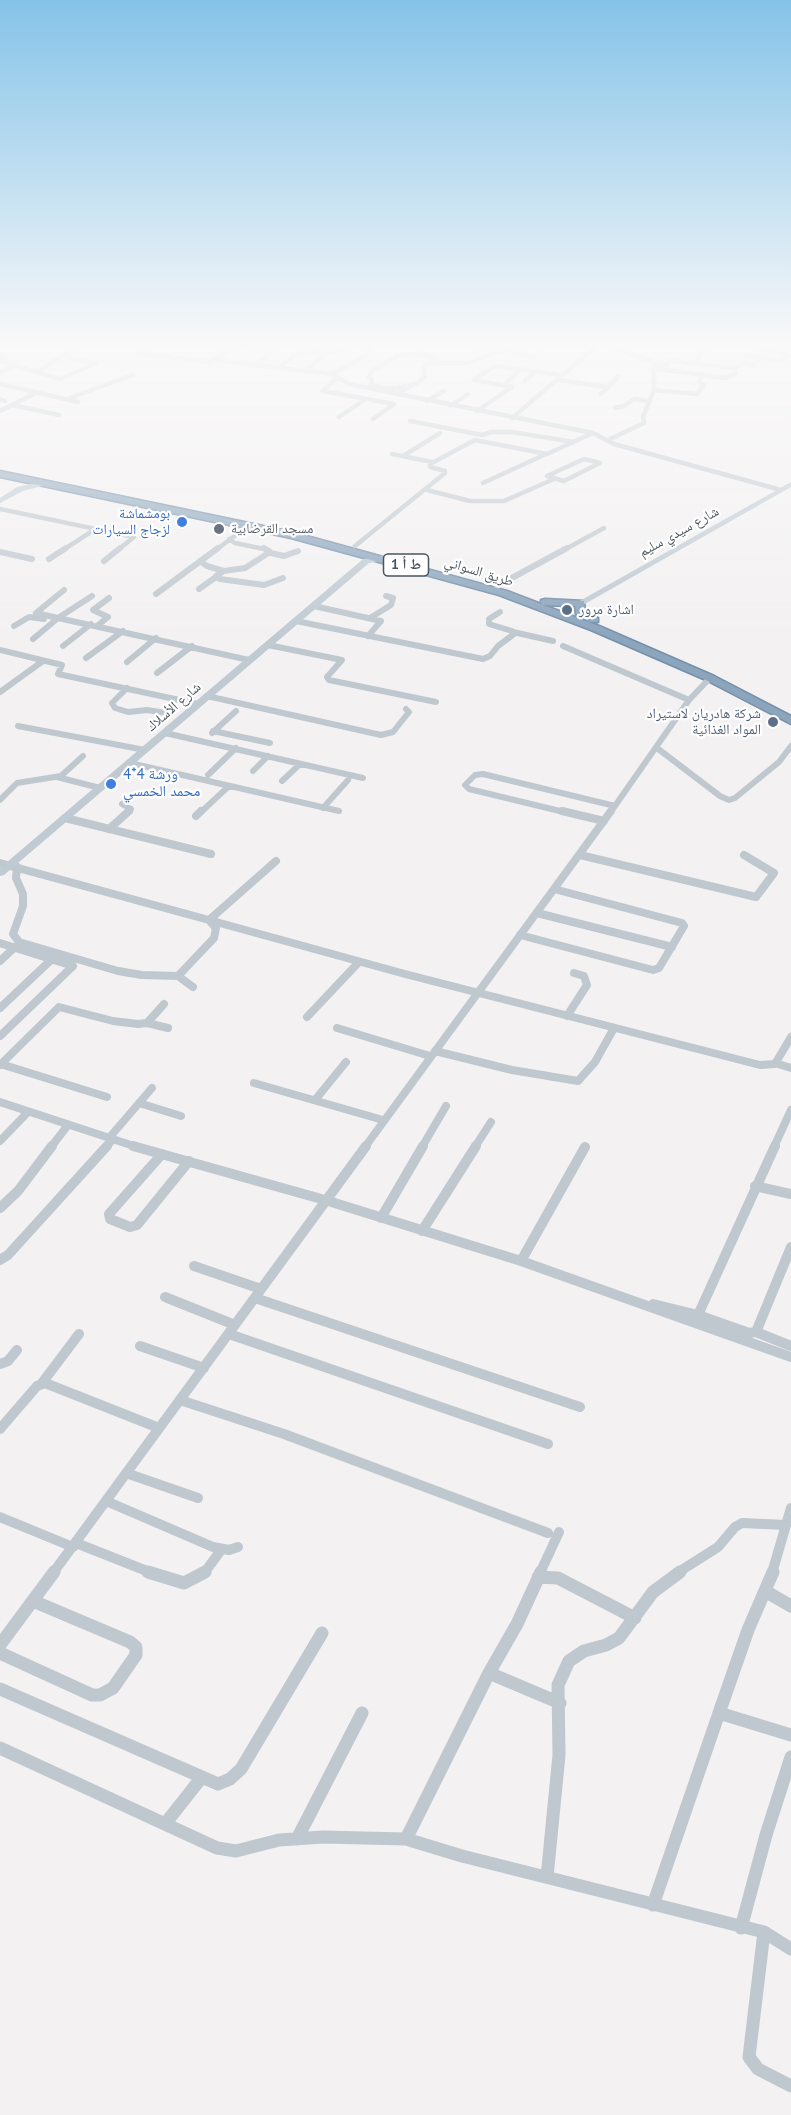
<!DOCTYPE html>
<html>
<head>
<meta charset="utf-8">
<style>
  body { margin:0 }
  canvas { display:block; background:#f3f1f1 }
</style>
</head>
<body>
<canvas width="791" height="2115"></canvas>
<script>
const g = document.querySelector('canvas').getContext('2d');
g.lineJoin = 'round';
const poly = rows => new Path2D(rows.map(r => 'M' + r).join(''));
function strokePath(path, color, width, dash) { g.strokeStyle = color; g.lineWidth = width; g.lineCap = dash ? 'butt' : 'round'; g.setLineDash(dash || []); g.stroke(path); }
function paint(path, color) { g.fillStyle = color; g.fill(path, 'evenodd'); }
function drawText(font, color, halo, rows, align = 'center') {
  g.font = font + ' "PT Sans","Noto Naskh Arabic",sans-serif'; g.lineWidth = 4.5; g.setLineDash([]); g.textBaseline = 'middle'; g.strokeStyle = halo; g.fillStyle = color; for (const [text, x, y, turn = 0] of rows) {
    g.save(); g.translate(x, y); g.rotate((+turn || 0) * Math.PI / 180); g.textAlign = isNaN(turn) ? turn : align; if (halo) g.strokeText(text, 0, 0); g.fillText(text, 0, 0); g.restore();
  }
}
const streetFar4 = poly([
  [409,343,436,346],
  [600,343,651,361,654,365,654,390,643,417,644,423,608,440],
  [755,343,751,347,791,355],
  [237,346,274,350,283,343,291,343],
  [470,347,496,350],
  [771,351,786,343],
  [311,352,324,343],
  [137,353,209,362,242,343],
  [512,353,535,357],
  [416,354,434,356,424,368,425,376,420,381,413,385,389,389,371,385,372,380,369,377,372,371,399,355,416,354],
  [0,355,6,357,0,360],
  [746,355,779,361,791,355],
  [215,360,332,374,349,384,593,433,614,444,781,490],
  [0,361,60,379,96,363,63,356],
  [430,363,468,363,494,353,548,343],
  [696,364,700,352,709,343],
  [255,365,269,354],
  [654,365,666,365,671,361,735,368,745,363,754,365],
  [278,368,295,355,309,352,331,352,351,348,359,343],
  [657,369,726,378,736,373],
  [306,371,326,353],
  [0,372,15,366],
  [37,372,83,343],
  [332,374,365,356,372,346,355,343],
  [338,377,323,391,394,404,373,419],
  [476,378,495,366,562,375],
  [474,380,512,387,477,411],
  [558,380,607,387],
  [525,381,535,372],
  [507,382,520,370],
  [0,384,78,402],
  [654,390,697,394,704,385,699,382,703,374],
  [396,394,413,385],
  [601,394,618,377],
  [0,399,5,401],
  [67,399,133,375],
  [427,401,444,391],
  [13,405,59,415],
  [450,406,468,394],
  [615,408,624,406,634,399,650,401],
  [0,411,36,393],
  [339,417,366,399],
  [512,418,600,343],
  [410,421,482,435,491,432,512,432,574,442],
  [392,454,432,462],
  [403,456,440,433],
  [584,459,600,463,564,481,547,476,584,459],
  [483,483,546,454],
  [427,490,470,501,504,501,554,479],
  [0,509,134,537,118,550],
  [229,539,235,543,269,550],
  [355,546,445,473,445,471,430,467,430,464,475,440,547,454,593,433],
  [63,550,97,528],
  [216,550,249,525],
  [564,550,604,528]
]);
const streetFar3 = poly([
  [264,548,271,553,284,556,298,551],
  [0,552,32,559],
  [49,559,66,548],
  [104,561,120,548],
  [200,561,207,566,224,571,216,576,220,579,264,585,283,578],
  [224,571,245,568,270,552],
  [497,586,567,548],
  [199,589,216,577],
  [64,590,36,613,58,618,92,596],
  [156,594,218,548],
  [314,606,381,621,368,636],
  [370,618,391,605,393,598,386,596],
  [296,621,483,659,490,656,498,646,514,634,512,631,489,624,489,619,500,612],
  [14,626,29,617,44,619],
  [97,626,108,617,93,610,109,598],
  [513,632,553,641],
  [33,639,58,618,249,660],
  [268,645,342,660,327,677,329,680,436,702],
  [63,646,91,624],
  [563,646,689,700],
  [0,650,62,665,58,674,198,704],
  [86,658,123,631],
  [127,662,156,638],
  [157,673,192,646],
  [127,688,112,703,115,708,128,712,147,710,166,713],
  [0,692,43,661],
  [207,696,381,735,393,732,409,712,406,709],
  [18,726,145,750],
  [213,731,270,743],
  [165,733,363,778],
  [212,733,236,711],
  [657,748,720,796,729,800,735,798,779,762,791,746],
  [130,763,339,811],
  [253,771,268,756],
  [208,775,236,748],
  [57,777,100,788],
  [282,781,300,764],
  [0,800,17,783,61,776,83,756],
  [122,804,131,809,127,813],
  [323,808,348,780],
  [200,813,229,786],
  [568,813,469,789,465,785,475,775,483,774,615,806],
  [610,813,689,700,710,678]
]);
const streetFar2 = poly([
  [562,811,604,821],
  [196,816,201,811],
  [65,818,211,854],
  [109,829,129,811],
  [580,855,756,897,774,873,744,855],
  [276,861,209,920,405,974,760,1065,775,1064,791,1037],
  [0,863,209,920,216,928,214,938,178,976],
  [17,867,16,878,23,894,23,906,13,934,19,942,118,971,142,975,178,976,193,987],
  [537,913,672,947],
  [520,935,653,970,659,968,684,926,682,923,554,889],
  [0,943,73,966,0,1036],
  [0,961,15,947],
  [0,1008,52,959],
  [567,1016,587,985,584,976,574,973],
  [307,1017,359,962],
  [147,1023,168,1028],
  [337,1028,430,1056],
  [435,1051,512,1070,578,1081,595,1062,614,1028],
  [775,1063,791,1068],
  [1,1064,107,1097],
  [0,1065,59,1007,113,1021,138,1024,147,1023,164,1004],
  [254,1083,383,1120],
  [315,1100,346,1062],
  [0,1102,137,1147],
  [139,1103,181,1116],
  [109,1138,152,1088],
  [0,1141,28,1112],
  [51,1147,68,1125],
  [106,1147,113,1139],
  [365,1147,611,811],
  [422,1147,446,1106],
  [475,1147,491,1122],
  [774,1147,791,1110]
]);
const streetFar1 = poly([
  [133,1146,325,1200,521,1261,791,1357],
  [162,1154,109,1214,110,1219,130,1227,137,1225,189,1161],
  [755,1186,791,1194],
  [0,1208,18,1191,52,1146],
  [381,1218,423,1146],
  [422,1231,476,1146],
  [0,1260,8,1255,107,1146],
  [521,1261,585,1147],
  [194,1266,261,1289],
  [165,1297,235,1325],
  [255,1298,580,1407],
  [653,1304,698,1315,749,1333,756,1332,791,1247],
  [698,1315,775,1146],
  [756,1332,791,1346],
  [229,1334,548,1444],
  [140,1346,204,1368],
  [0,1364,8,1361,17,1350],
  [42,1383,79,1334],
  [180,1400,284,1434,548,1533],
  [0,1429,37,1386,45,1383,159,1428],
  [126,1473,198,1498],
  [106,1501,213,1547,229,1550,238,1547],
  [0,1517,73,1547],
  [76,1543,152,1573],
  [53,1573,366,1146],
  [204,1573,222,1549],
  [540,1573,559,1532],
  [677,1573,718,1547,735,1527,742,1523,786,1525],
  [772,1573,791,1508]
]);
const street = poly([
  [148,1572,184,1583,205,1572],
  [538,1577,558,1578,635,1618],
  [765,1591,791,1606],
  [0,1645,54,1572],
  [0,1653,92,1695,100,1695,113,1688,136,1655,136,1647,130,1642,33,1601],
  [489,1673,560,1703],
  [0,1689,218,1784,230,1779,241,1769,322,1633],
  [719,1713,748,1630,773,1572],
  [0,1748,217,1848,236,1851,279,1840,323,1837,406,1839,462,1856,764,1932,791,1949],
  [165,1824,202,1777],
  [297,1839,362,1713],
  [406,1839,489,1673,517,1624,541,1572],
  [547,1877,559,1755,558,1685,569,1661,584,1651,606,1645,619,1638,653,1592,680,1572],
  [653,1905,719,1713,791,1735],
  [741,1928,766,1835,791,1757],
  [764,1932,749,2057,758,2069,791,2086]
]);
const secondary = poly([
  [39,482,42,482,42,486,23,491,0,503,0,498,17,487,39,482],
  [791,482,791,487,583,605,576,603,791,482],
  [381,556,385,558,384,560,369,563,4,875,0,876,0,868,363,559,381,556]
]);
const highway = poly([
  [0,471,292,532,507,591,541,604,541,600,545,599,584,601,585,611,598,618,598,622,590,622,576,614,575,606,543,605,599,626,714,676,791,716,791,724,706,680,591,630,499,595,291,538,0,477,0,471]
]);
const markers = [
  [182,522,6,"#3f7fe0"],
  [219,529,6,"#6b7280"],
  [567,610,6,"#5c6f8a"],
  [773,722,6,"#5c6f8a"],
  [111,784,6,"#3f7fe0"]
];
const farShopnames = [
  ["بومشماشة",170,514],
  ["لزجاج السيارات",170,530]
];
const farWorshipnames = [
  ["مسجد القرضابية",231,529]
];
const farStreetnames = [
  ["شارع سيدي سليم",679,532,-29],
  ["طريق السواني",479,572,17],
  ["شارع الأسلاك",174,707,-41]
];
const shields = [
  [406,565,45]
];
const shieldNames = [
  ["ط أ 1",406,565]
];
const farServicenames = [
  ["اشارة مرور",579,610],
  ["شركة هادريان لاستيراد",761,714,"right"],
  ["المواد الغذائية",761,730,"right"]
];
const shopNames = [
  ["4*4 ورشة",123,775],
  ["محمد الخمسي",123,792]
];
strokePath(highway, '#7690a9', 3);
strokePath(streetFar4, '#bfc8cf', 4.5);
strokePath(streetFar3, '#bfc8cf', 6);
strokePath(streetFar2, '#bfc8cf', 8);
strokePath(streetFar1, '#bfc8cf', 10);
strokePath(street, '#bfc8cf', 13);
paint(secondary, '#bfcad3');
paint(highway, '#8ba5bd');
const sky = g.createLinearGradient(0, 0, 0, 639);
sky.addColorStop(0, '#85c3e8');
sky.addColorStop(0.54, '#faf9f9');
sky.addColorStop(1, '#faf9f900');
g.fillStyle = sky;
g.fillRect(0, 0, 791, 639);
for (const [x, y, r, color] of markers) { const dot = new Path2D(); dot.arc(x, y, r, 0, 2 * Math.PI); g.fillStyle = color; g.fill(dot); strokePath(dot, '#fff', 2); }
drawText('14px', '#366cbe', '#fff', farShopnames, 'right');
drawText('14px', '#5b616d', '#fff', farWorshipnames, 'left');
drawText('14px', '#49555d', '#fff', farStreetnames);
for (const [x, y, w] of shields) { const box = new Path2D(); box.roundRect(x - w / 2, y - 11, w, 22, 4.5); g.fillStyle = '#fff'; g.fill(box); strokePath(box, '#49555d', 1.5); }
drawText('bold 14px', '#49555d', null, shieldNames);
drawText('14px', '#4e5e75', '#fff', farServicenames, 'left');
drawText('15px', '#366cbe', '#fff', shopNames, 'left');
</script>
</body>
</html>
